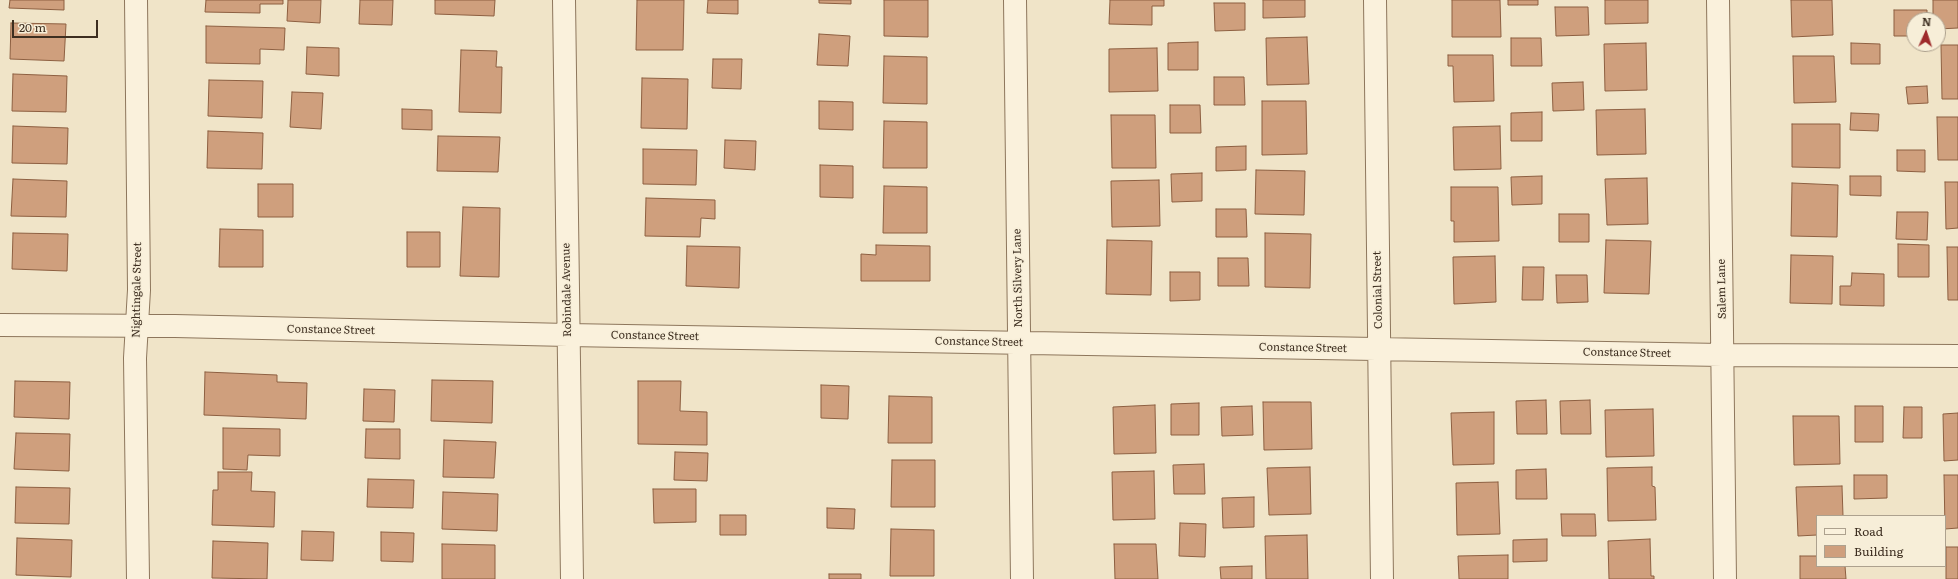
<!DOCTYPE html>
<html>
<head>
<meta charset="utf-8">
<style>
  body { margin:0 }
  #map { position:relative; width:1958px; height:579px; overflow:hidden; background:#f0e4c8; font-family:Literata,serif }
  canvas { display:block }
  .legend { position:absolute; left:1816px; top:515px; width:130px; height:52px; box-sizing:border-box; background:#f7eed8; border:1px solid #ada18e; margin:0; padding:5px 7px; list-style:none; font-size:12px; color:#3d2e20 }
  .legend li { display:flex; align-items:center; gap:8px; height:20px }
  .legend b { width:20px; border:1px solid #ada18e }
  .north { position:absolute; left:1906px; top:12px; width:40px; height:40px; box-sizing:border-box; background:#f7eed8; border:1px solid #ada18e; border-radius:50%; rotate:3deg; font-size:11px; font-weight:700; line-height:16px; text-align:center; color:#3d2e20 }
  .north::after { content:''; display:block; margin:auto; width:14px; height:18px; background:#9e2a2b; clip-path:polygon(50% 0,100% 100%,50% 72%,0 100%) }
  .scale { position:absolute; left:12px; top:20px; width:86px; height:18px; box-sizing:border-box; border:2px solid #3d2e20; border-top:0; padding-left:5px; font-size:12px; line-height:14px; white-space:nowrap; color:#3d2e20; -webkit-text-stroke:3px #f7eed8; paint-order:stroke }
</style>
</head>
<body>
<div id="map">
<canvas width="1958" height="579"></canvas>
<ul class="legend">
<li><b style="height:5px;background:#faf1dc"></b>Road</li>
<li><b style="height:11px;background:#cf9f7d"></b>Building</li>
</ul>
<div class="north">N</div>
<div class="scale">20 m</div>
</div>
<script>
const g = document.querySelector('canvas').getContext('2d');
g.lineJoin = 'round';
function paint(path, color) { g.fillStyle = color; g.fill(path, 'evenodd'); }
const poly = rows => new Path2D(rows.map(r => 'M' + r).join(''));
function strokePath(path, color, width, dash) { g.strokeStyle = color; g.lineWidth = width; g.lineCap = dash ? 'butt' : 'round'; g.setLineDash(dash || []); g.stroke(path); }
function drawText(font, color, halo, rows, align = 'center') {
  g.font = font + ' Literata,serif'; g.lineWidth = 3; g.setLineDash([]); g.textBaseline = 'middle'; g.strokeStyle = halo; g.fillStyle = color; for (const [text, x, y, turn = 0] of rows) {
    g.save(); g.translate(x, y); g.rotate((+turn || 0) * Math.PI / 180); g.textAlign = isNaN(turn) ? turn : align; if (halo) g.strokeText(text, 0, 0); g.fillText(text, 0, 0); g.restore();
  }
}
const building = poly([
  [10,0,64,0,64,10,9,8,10,0],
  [206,0,283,0,283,4,260,4,260,13,205,12,206,0],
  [288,0,321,0,320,23,287,21,288,0],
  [360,0,393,0,392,25,359,24,360,0],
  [435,0,495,0,494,16,435,14,435,0],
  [637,0,684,0,683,50,636,50,637,0],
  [708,0,738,0,738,14,707,13,708,0],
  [819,0,851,0,851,4,819,3,819,0],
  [884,0,928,0,928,37,884,36,884,0],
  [1110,0,1164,0,1164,6,1152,6,1152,25,1109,24,1110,0],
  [1263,0,1305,0,1305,17,1263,18,1263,0],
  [1452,0,1500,0,1501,37,1452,37,1452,0],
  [1508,0,1538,0,1538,5,1508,5,1508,0],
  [1605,0,1648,0,1648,23,1605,24,1605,0],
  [1791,0,1832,0,1833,35,1792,37,1791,0],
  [1933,0,1958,0,1958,28,1938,29,1938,20,1933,20,1933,0],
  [1214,3,1245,3,1245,30,1215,31,1214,3],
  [1555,7,1588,7,1589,35,1556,36,1555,7],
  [1894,10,1927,10,1927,20,1914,20,1914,36,1894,36,1894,10],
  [11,23,66,24,64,61,10,59,11,23],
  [206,26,285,28,284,50,260,49,260,64,206,63,206,26],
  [819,34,850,36,848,66,817,65,819,34],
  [1307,37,1309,84,1267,85,1266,38,1307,37],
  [1511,38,1541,38,1542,66,1511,66,1511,38],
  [1198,42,1198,70,1168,70,1168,43,1198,42],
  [1646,43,1647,90,1605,91,1604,44,1646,43],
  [1851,43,1880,44,1880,64,1851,64,1851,43],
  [1941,45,1958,45,1958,99,1942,99,1941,45],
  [307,47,339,48,339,76,306,74,307,47],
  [1157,48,1158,91,1109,92,1109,49,1157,48],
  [461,50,497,51,496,67,502,67,501,113,459,112,461,50],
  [1448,55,1493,55,1494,101,1454,102,1453,66,1448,66,1448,55],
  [884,56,927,57,927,104,883,103,884,56],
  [1793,56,1834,56,1836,102,1794,103,1793,56],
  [713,59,742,59,741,89,712,88,713,59],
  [13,74,67,76,66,112,12,111,13,74],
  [1214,77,1244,77,1245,105,1214,105,1214,77],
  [642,78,688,79,687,129,641,128,642,78],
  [209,80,263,81,262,118,208,116,209,80],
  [1583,82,1584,110,1553,111,1552,83,1583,82],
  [1927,86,1928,103,1908,104,1906,87,1927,86],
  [292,92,323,93,321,129,290,127,292,92],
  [819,101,853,102,853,130,819,129,819,101],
  [1262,101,1306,101,1307,154,1262,155,1262,101],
  [1170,105,1200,105,1201,133,1170,133,1170,105],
  [402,109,432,110,432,130,402,129,402,109],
  [1645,109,1646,154,1597,155,1596,110,1645,109],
  [1542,112,1542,141,1511,141,1511,113,1542,112],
  [1851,113,1879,114,1878,131,1850,130,1851,113],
  [1111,115,1155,115,1156,168,1112,168,1111,115],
  [1937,117,1958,117,1958,160,1938,160,1937,117],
  [884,121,927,122,927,168,883,168,884,121],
  [1792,124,1840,124,1840,168,1792,167,1792,124],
  [13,126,68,128,67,164,12,163,13,126],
  [1500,126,1501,169,1454,170,1453,127,1500,126],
  [208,131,263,133,262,169,207,168,208,131],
  [438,136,500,137,498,172,437,171,438,136],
  [725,140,756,141,755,170,724,168,725,140],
  [1246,146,1246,170,1216,171,1216,147,1246,146],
  [643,149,697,150,696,185,643,184,643,149],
  [1897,150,1925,150,1925,172,1897,171,1897,150],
  [820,165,853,166,853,198,820,197,820,165],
  [1256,170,1305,171,1304,215,1255,214,1256,170],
  [1202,173,1202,201,1172,202,1171,174,1202,173],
  [1542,176,1542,204,1512,205,1511,177,1542,176],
  [1850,176,1881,176,1881,196,1850,195,1850,176],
  [1647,178,1648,224,1607,225,1605,179,1647,178],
  [13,179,67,181,66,217,11,216,13,179],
  [1159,180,1160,226,1112,227,1111,181,1159,180],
  [1945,182,1958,182,1958,228,1946,229,1945,182],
  [1792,183,1838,185,1837,237,1791,236,1792,183],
  [258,184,293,184,293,217,258,217,258,184],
  [884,186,927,187,927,233,883,233,884,186],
  [1451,187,1498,187,1499,241,1454,242,1454,221,1451,221,1451,187],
  [646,198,715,200,715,219,701,218,700,237,645,236,646,198],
  [463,207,500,208,499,277,460,276,463,207],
  [1216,209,1246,209,1247,237,1216,237,1216,209],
  [1897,212,1928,212,1927,240,1896,239,1897,212],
  [1559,214,1589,214,1589,242,1559,242,1559,214],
  [220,229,263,230,263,267,219,267,220,229],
  [407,232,440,232,440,267,407,267,407,232],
  [13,233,68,234,67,271,12,269,13,233],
  [1265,233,1311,234,1310,288,1265,287,1265,233],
  [1107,240,1152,241,1151,295,1106,294,1107,240],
  [1606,240,1651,241,1649,294,1604,293,1606,240],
  [1898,244,1929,245,1929,277,1898,277,1898,244],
  [876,245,930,246,930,281,861,281,861,254,876,255,876,245],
  [687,246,740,247,739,288,686,286,687,246],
  [1947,247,1958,247,1958,300,1948,300,1947,247],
  [1791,255,1833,256,1832,304,1790,303,1791,255],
  [1495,256,1496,302,1454,304,1453,257,1495,256],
  [1218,258,1248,258,1249,286,1218,286,1218,258],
  [1523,267,1544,267,1543,300,1522,300,1523,267],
  [1170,272,1200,272,1200,300,1170,301,1170,272],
  [1852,273,1884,274,1884,306,1840,305,1840,286,1851,286,1852,273],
  [1556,275,1587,275,1588,302,1557,303,1556,275],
  [205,372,277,375,277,382,307,383,306,419,204,415,205,372],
  [432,380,493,381,492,423,431,421,432,380],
  [15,381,70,382,69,419,14,417,15,381],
  [638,381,681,381,680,411,707,412,707,445,638,444,638,381],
  [821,385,849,386,848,419,821,418,821,385],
  [364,389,395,390,394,422,363,421,364,389],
  [889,396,932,397,932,443,888,443,889,396],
  [1546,400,1547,434,1517,434,1516,401,1546,400],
  [1590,400,1591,434,1561,434,1560,401,1590,400],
  [1263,402,1311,402,1312,449,1264,450,1263,402],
  [1199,403,1199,435,1171,435,1171,404,1199,403],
  [1155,405,1156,453,1114,454,1113,407,1155,405],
  [1252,406,1253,435,1222,436,1221,407,1252,406],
  [1855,406,1883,406,1883,442,1855,442,1855,406],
  [1904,407,1922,407,1922,438,1903,438,1904,407],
  [1653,409,1654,456,1606,457,1605,410,1653,409],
  [1494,412,1494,464,1453,465,1451,413,1494,412],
  [1958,413,1958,460,1944,461,1943,414,1958,413],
  [1793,416,1839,416,1840,464,1794,465,1793,416],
  [223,428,280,429,280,456,248,455,247,470,223,469,223,428],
  [366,429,400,429,400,459,365,458,366,429],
  [16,433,70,434,69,471,14,469,16,433],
  [444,440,496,442,494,478,443,477,444,440],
  [675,452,708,453,707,481,674,480,675,452],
  [892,460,935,460,935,507,891,507,892,460],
  [1204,464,1205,494,1174,494,1173,465,1204,464],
  [1310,467,1311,514,1269,515,1267,468,1310,467],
  [1652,467,1652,486,1655,487,1656,520,1608,521,1607,468,1652,467],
  [1546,469,1547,499,1516,499,1516,470,1546,469],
  [1154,471,1155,519,1113,520,1112,472,1154,471],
  [218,472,252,472,251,491,275,492,274,527,212,525,213,490,218,490,218,472],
  [1854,475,1887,475,1887,498,1854,499,1854,475],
  [1944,475,1958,475,1958,528,1945,529,1944,475],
  [368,479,414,480,413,508,367,507,368,479],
  [1498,482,1500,534,1457,535,1456,483,1498,482],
  [1842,486,1843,516,1817,516,1817,535,1798,536,1796,487,1842,486],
  [16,487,70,488,69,524,15,523,16,487],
  [653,489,696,489,696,522,654,523,653,489],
  [443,492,498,494,497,531,442,529,443,492],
  [1254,497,1254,527,1223,528,1222,498,1254,497],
  [827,508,855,509,854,529,827,528,827,508],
  [1561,514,1595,514,1596,536,1562,536,1561,514],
  [720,515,746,515,746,535,720,535,720,515],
  [1180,523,1206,524,1205,557,1179,556,1180,523],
  [891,529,934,530,934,576,890,576,891,529],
  [302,531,334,532,333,561,301,560,302,531],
  [381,532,414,533,413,562,381,561,381,532],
  [1307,535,1308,579,1266,579,1265,536,1307,535],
  [17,538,72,540,71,577,16,575,17,538],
  [1547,539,1547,561,1513,562,1513,540,1547,539],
  [1650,539,1651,576,1654,576,1654,579,1609,579,1608,541,1650,539],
  [213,541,268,543,267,579,212,578,213,541],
  [442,544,495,545,495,579,442,579,442,544],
  [1114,544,1156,544,1158,579,1115,579,1114,544],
  [1946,547,1958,547,1958,579,1946,579,1946,547],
  [1508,555,1508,579,1459,579,1458,556,1508,555],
  [1800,556,1817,556,1817,566,1845,566,1846,579,1800,579,1800,556],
  [1252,566,1252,579,1221,579,1220,567,1252,566],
  [829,574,861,574,861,579,829,579,829,574]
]);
const minor = poly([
  [136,0,139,290,135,358,138,579],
  [564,0,572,579],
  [1015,0,1022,579],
  [1375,0,1382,579],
  [1718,0,1725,579],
  [0,325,175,326,568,335,1722,355,1958,356]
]);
const streetNames = [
  ["North Silvery Lane",1018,278,-91],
  ["Salem Lane",1722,289,-91],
  ["Nightingale Street",137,290,-89],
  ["Robindale Avenue",567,290,-91],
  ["Colonial Street",1378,290,-91],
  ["Constance Street",331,330,1],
  ["Constance Street",655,336,1],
  ["Constance Street",979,342,1],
  ["Constance Street",1303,348,1],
  ["Constance Street",1627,353,1]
];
paint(building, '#cf9f7d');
strokePath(building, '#8d5f41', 1);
strokePath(minor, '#8d765c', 24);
strokePath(minor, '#faf1dc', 22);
drawText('11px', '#3d2e20', '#f7eed8', streetNames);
</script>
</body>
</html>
